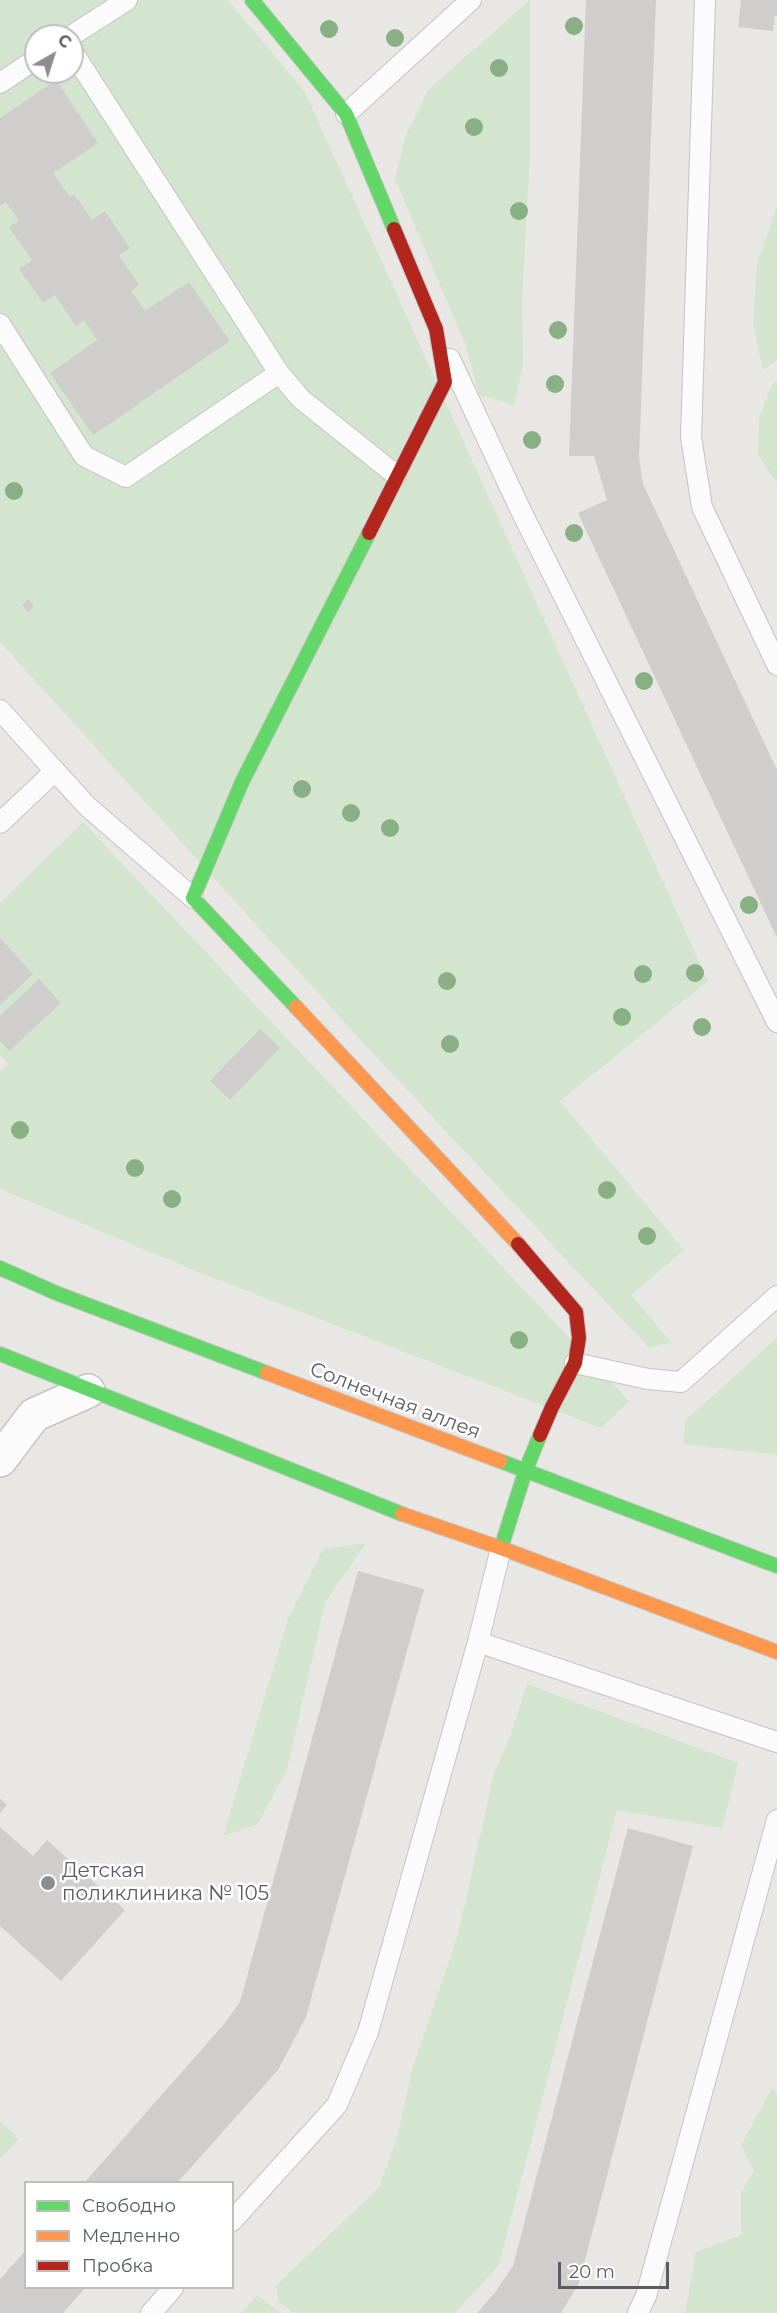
<!DOCTYPE html>
<html>
<head>
<meta charset="utf-8">
<style>
  body { margin:0 }
  #map { position:relative; width:777px; height:2313px; overflow:hidden; background:#e9e7e4; font-family:Montserrat,sans-serif }
  canvas { display:block }
  .legend { position:absolute; left:24px; top:2181px; width:210px; height:108px; box-sizing:border-box; background:#fff; border:2px solid #bdbec0; margin:0; padding:8px 10px; list-style:none; font-size:18px; color:#595d61 }
  .legend li { display:flex; align-items:center; gap:12px; height:30px }
  .legend b { width:30px; border:2px solid #bdbec0 }
  .north { position:absolute; left:24px; top:24px; width:60px; height:60px; box-sizing:border-box; background:#fff; border:2px solid #bdbec0; border-radius:50%; rotate:39deg; font-size:16px; font-weight:700; line-height:24px; text-align:center; color:#595d61 }
  .north::after { content:''; display:block; margin:auto; width:21px; height:27px; background:#8b8d8f; clip-path:polygon(50% 0,100% 100%,50% 72%,0 100%) }
  .scale { position:absolute; left:558px; top:2262px; width:111px; height:27px; box-sizing:border-box; border:3px solid #595d61; border-top:0; padding-left:8px; font-size:18px; line-height:21px; white-space:nowrap; color:#595d61; -webkit-text-stroke:4px #fff; paint-order:stroke }
</style>
</head>
<body>
<div id="map">
<canvas width="777" height="2313"></canvas>
<ul class="legend">
<li><b style="height:8px;background:#63d668"></b>Свободно</li>
<li><b style="height:8px;background:#ff974d"></b>Медленно</li>
<li><b style="height:8px;background:#b3261e"></b>Пробка</li>
</ul>
<div class="north">С</div>
<div class="scale">20 m</div>
</div>
<script>
const g = document.querySelector('canvas').getContext('2d');
g.lineJoin = 'round';
function paint(path, color) { g.fillStyle = color; g.fill(path, 'evenodd'); }
const poly = rows => new Path2D(rows.map(r => 'M' + r).join(''));
function strokePath(path, color, width, dash) { g.strokeStyle = color; g.lineWidth = width; g.lineCap = dash ? 'butt' : 'round'; g.setLineDash(dash || []); g.stroke(path); }
function drawText(font, color, halo, rows, align = 'center') {
  g.font = font + ' Montserrat,sans-serif'; g.lineWidth = 5; g.setLineDash([]); g.textBaseline = 'middle'; g.strokeStyle = halo; g.fillStyle = color; for (const [text, x, y, turn = 0] of rows) {
    g.save(); g.translate(x, y); g.rotate((+turn || 0) * Math.PI / 180); g.textAlign = isNaN(turn) ? turn : align; if (halo) g.strokeText(text, 0, 0); g.fillText(text, 0, 0); g.restore();
  }
}
const green = poly([
  [0,0,228,0,305,92,708,981,560,1101,684,1250,631,1295,672,1343,648,1347,366,1046,0,642],
  [36,36,72,36,72,72,36,72],
  [530,0,530,154,522,301,523,364,514,405,479,395,466,346,395,179,406,135,428,90],
  [777,206,777,360,763,370,753,323,757,264],
  [777,380,777,483,758,455,759,418,772,385],
  [83,822,629,1401,601,1428,198,1272,0,1189,0,1072,8,1064,0,1054,0,903],
  [777,1338,777,1455,683,1444,686,1420],
  [366,1543,325,1603,287,1769,258,1824,223,1836,288,1619,323,1549],
  [527,1684,738,1763,722,1828,617,1810,499,2265,455,2313,294,2313,279,2302,276,2286,379,2187,398,2135,412,2070,458,1935,494,1773,511,1734],
  [772,2088,777,2092,777,2313,685,2313,696,2252,743,2234,741,2229,741,2193,754,2171,741,2145],
  [0,2121,19,2139,0,2159],
  [257,2295,281,2313,242,2313]
]);
const building = poly([
  [586,0,656,0,639,458,643,484,777,770,777,938,578,513,607,500,594,456,569,456],
  [741,0,777,0,777,16,775,16,773,31,738,27],
  [56,80,98,143,53,173,70,197,74,194,92,220,105,211,130,248,119,255,139,285,131,291,145,311,189,282,230,341,93,435,50,373,97,340,84,320,76,326,55,295,43,303,19,269,32,260,9,227,19,220,6,202,0,206,0,118],
  [28,599,34,606,28,612,22,605],
  [0,938,33,974,0,1005],
  [39,979,61,1003,9,1051,0,1041,0,1016],
  [260,1029,280,1048,230,1100,210,1081],
  [358,1571,424,1589,306,2017,278,2070,178,2182,85,2182,224,2024,240,2002],
  [0,1798,7,1805,0,1813],
  [0,1827,33,1856,47,1840,125,1910,61,1981,0,1926],
  [628,1828,693,1846,579,2283,561,2313,477,2313,496,2291,513,2266],
  [26,2250,26,2288,85,2288,63,2313,0,2313,0,2279]
]);
const lane = poly([
  [705,0,691,437,702,507,777,665],
  [71,36,127,0],
  [72,51,279,373,301,399,396,475],
  [0,83,36,59],
  [346,114,471,0],
  [0,324,84,456,126,477,279,373],
  [450,359,521,511,777,1022],
  [0,710,55,771],
  [0,823,55,771,87,806,193,898],
  [575,1363,648,1379,681,1382,777,1296],
  [478,1642,777,1742],
  [232,2221,337,2105,368,2032,478,1642,501,1548],
  [151,2313,173,2288],
  [638,2313,646,2296,777,1820]
]);
const street = poly([
  [0,1460,34,1415,88,1391]
]);
const fast = poly([
  [252,0,346,114,394,229],
  [296,1007,193,898,242,782,369,533],
  [0,1268,56,1293,267,1373],
  [0,1354,402,1514],
  [500,1461,777,1566],
  [501,1548,525,1472,540,1435]
]);
const slow = poly([
  [296,1007,518,1244],
  [267,1373,500,1461],
  [402,1514,501,1548,777,1652]
]);
const jam = poly([
  [369,533,445,382,436,329,394,229],
  [518,1244,576,1312,579,1338,575,1363,552,1407,540,1435]
]);
const trees = [
  [574,26],
  [329,29],
  [395,38],
  [499,68],
  [474,127],
  [519,211],
  [558,330],
  [555,384],
  [532,440],
  [14,491],
  [574,533],
  [644,681],
  [302,789],
  [351,813],
  [390,828],
  [749,905],
  [695,973],
  [643,974],
  [447,981],
  [622,1017],
  [702,1027],
  [450,1044],
  [20,1130],
  [135,1168],
  [607,1190],
  [172,1199],
  [647,1236],
  [519,1340]
];
const markers = [
  [48,1883,8,"#8b8d8f"]
];
const streetNames = [
  ["Солнечная аллея",395,1401,21]
];
const poiNames = [
  ["Детская",62,1871],
  ["поликлиника № 105",62,1894]
];
paint(green, '#d3e5cf');
paint(building, '#cfcecd');
strokePath(lane, '#c4c4c5', 22);
strokePath(street, '#c4c4c5', 36);
strokePath(fast, '#c5c5c6', 16);
strokePath(slow, '#c5c5c6', 16);
strokePath(jam, '#c5c5c6', 16);
strokePath(lane, '#fcfbfb', 20);
strokePath(street, '#fcfbfb', 33);
strokePath(fast, '#63d668', 14);
strokePath(slow, '#ff974d', 14);
strokePath(jam, '#b3261e', 14);
g.fillStyle = '#89af85';
for (const [x, y] of trees) { g.beginPath(); g.arc(x, y, 9, 0, 2 * Math.PI); g.fill(); }
for (const [x, y, r, color] of markers) { const dot = new Path2D(); dot.arc(x, y, r, 0, 2 * Math.PI); g.fillStyle = color; g.fill(dot); strokePath(dot, '#fff', 2); }
drawText('20px', '#595d61', '#fff', streetNames);
drawText('20px', '#595d61', '#fff', poiNames, 'left');
</script>
</body>
</html>
